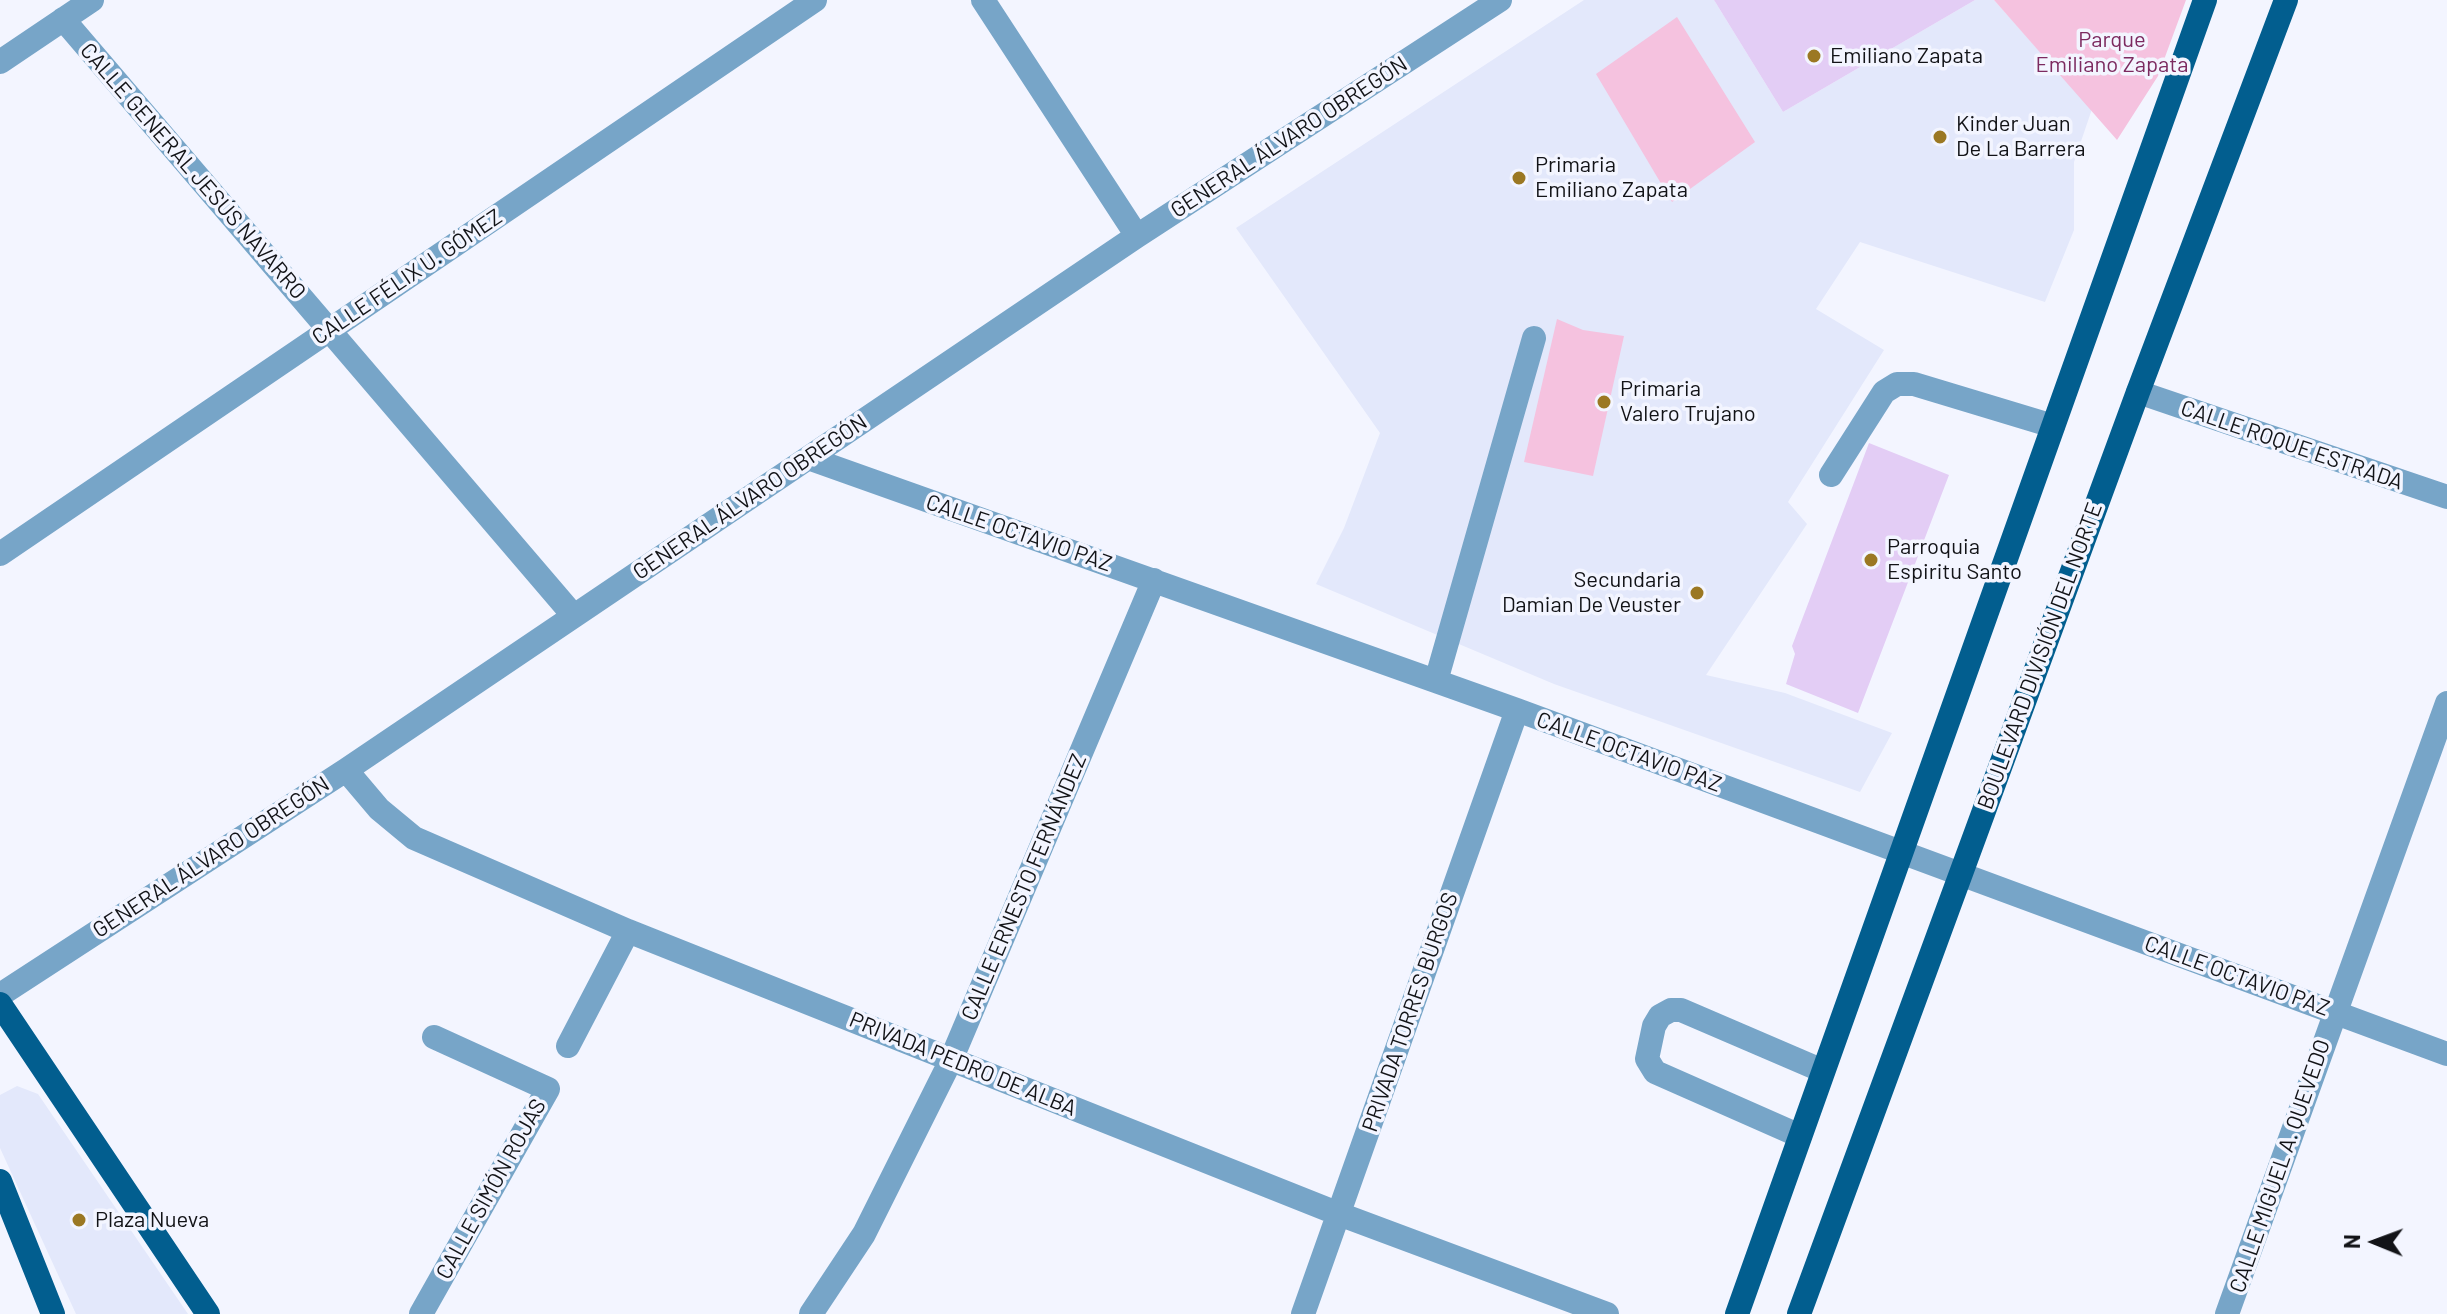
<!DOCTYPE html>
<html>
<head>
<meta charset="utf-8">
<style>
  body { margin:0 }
  #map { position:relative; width:2447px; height:1314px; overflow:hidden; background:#f3f5ff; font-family:Barlow,sans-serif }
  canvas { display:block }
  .north { position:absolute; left:2335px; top:1202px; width:80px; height:80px; -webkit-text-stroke:6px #f3f5ff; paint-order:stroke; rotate:271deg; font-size:22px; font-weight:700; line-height:32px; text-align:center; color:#121317 }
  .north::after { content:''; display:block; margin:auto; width:28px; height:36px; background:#121317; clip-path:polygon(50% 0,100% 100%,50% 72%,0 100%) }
</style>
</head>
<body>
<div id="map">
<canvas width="2447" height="1314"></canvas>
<div class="north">N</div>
</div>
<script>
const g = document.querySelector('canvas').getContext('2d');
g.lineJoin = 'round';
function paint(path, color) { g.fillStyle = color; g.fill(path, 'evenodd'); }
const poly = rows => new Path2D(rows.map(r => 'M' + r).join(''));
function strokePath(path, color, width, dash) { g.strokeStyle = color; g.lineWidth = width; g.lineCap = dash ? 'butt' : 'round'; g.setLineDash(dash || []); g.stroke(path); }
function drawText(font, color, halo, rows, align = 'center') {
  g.font = font + ' Barlow,sans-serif'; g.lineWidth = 7; g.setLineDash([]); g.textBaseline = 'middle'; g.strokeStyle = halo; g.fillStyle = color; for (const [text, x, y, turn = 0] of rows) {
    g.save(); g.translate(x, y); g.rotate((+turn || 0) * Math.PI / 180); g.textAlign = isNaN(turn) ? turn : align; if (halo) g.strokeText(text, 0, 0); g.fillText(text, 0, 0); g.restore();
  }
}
const built = poly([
  [1584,0,1714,0,1783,112,1975,0,1994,0,2092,109,2074,162,2074,230,2045,302,1860,242,1816,309,1884,350,1788,502,1807,524,1706,675,1785,693,1892,733,1860,792,1554,684,1316,584,1344,528,1380,433,1236,228],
  [17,1086,38,1094,188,1314,76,1314,0,1148,0,1095]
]);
const green = poly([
  [1994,0,2186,0,2158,76,2117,140],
  [1677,17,1755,142,1672,202,1596,74],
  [1557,319,1583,330,1624,336,1593,476,1524,462]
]);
const building = poly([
  [1714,0,1975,0,1783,112],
  [1869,443,1949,475,1858,713,1786,684,1795,654,1792,646]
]);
const minor = poly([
  [983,0,1137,236],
  [63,19,573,615],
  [0,62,92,0],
  [2138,392,2447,497],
  [808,458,1517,710,2447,1054],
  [1831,475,1884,392,1897,384,1914,384,2053,426],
  [0,554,815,0],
  [1436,681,1534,338],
  [346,770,379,809,414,838,628,931,1339,1214,1607,1314],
  [0,995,346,770,1137,236,1500,0],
  [568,1046,628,931],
  [1800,1136,1655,1072,1647,1059,1654,1026,1660,1016,1671,1010,1681,1010,1823,1071],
  [421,1314,548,1089,434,1037],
  [811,1314,864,1234,951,1060,1154,580],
  [1303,1314,1517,710],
  [2227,1314,2447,703]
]);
const major = poly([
  [0,1004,208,1314],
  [0,1181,53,1314],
  [1737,1314,2205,0],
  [1799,1314,2138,392,2286,0]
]);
const markers = [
  [1814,56,8,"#9b7823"],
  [1940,137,8,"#9b7823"],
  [1519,178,8,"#9b7823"],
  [1604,402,8,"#9b7823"],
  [1871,560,8,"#9b7823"],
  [1697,593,8,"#9b7823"],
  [79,1220,8,"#9b7823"]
];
const parkNames = [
  ["Parque",2112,40],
  ["Emiliano Zapata",2112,65]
];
const poiNames = [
  ["Emiliano Zapata",1830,56],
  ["Kinder Juan",1956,124],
  ["De La Barrera",1956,149],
  ["Primaria",1535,165],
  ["Emiliano Zapata",1535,190],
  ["Primaria",1620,389],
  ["Valero Trujano",1620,414],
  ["Parroquia",1887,547],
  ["Espiritu Santo",1887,572],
  ["Secundaria",1681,580,"right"],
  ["Damian De Veuster",1681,605,"right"],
  ["Plaza Nueva",95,1220]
];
const streetNames = [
  ["GENERAL ÁLVARO OBREGÓN",1289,137,-33],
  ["CALLE GENERAL JESÚS NAVARRO",193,171,49],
  ["CALLE FÉLIX U. GÓMEZ",407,277,-34],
  ["CALLE ROQUE ESTRADA",2292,445,19],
  ["GENERAL ÁLVARO OBREGÓN",750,497,-34],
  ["CALLE OCTAVIO PAZ",1019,533,19],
  ["BOULEVARD DIVISIÓN DEL NORTE",2040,656,-70],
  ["CALLE OCTAVIO PAZ",1629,752,20],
  ["GENERAL ÁLVARO OBREGÓN",211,857,-33],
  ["CALLE ERNESTO FERNÁNDEZ",1024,887,-67],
  ["CALLE OCTAVIO PAZ",2237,976,20],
  ["PRIVADA TORRES BURGOS",1410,1012,-71],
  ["PRIVADA PEDRO DE ALBA",963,1064,22],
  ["CALLE MIGUEL A. QUEVEDO",2280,1166,-71],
  ["CALLE SIMÓN ROJAS",491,1189,-61]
];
paint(built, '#e3e8fb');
paint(green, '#f5c2df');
paint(building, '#e3cdf5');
strokePath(minor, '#77a5c8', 24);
strokePath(major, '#025e8f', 24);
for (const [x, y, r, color] of markers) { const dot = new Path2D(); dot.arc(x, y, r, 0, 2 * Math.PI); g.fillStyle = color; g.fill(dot); strokePath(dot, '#f3f5ff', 3); }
drawText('22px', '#7c2a60', '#f3f5ff', parkNames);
drawText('22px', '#121317', '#f3f5ff', poiNames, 'left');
drawText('22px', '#121317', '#f3f5ff', streetNames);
</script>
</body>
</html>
